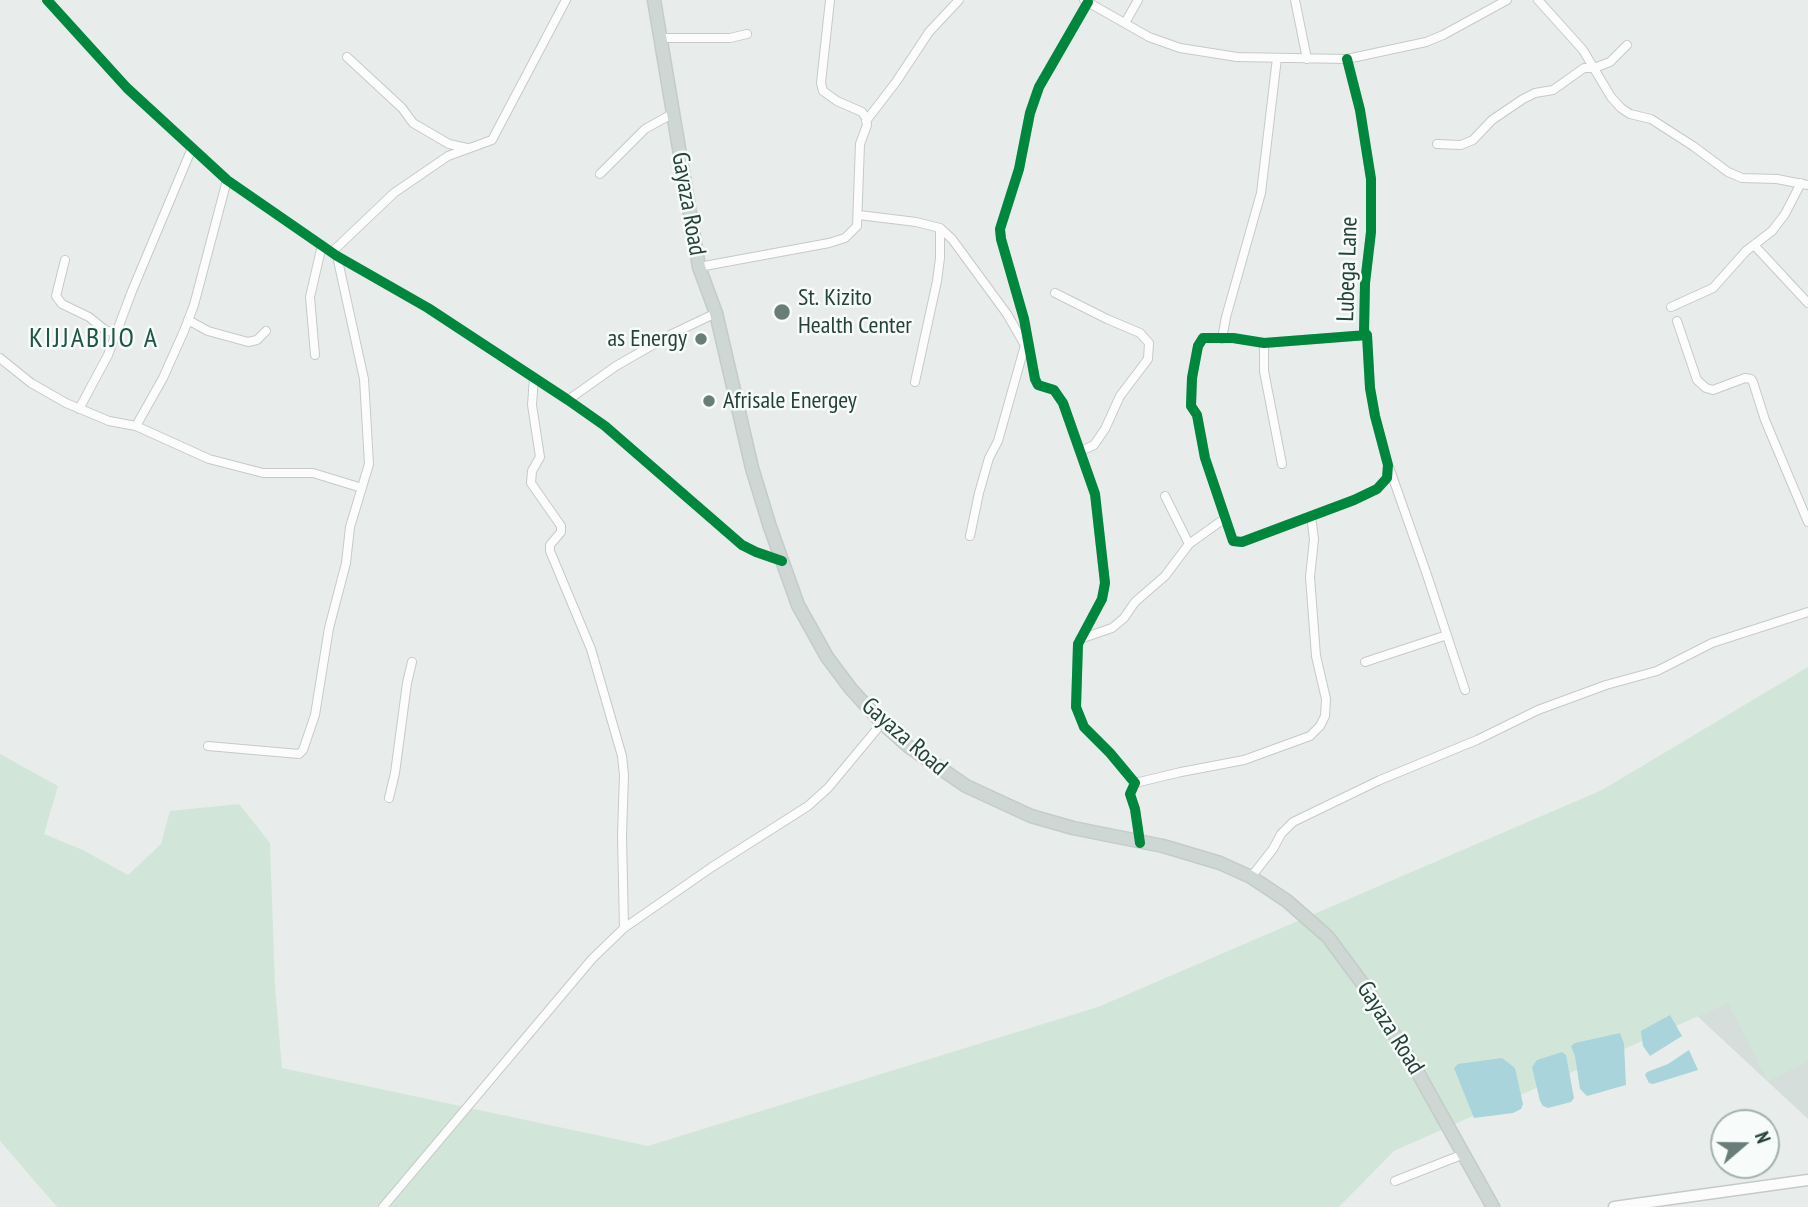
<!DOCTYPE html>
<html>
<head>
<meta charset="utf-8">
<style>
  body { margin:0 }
  #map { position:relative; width:1808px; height:1207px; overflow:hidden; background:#e8edeb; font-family:"PT Sans Narrow",sans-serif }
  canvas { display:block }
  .north { position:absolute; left:1710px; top:1109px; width:70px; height:70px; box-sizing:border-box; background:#f7fbf9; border:2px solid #a3b1ad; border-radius:50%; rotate:70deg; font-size:19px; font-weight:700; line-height:28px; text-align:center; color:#24423a }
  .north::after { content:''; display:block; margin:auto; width:24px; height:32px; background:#697e78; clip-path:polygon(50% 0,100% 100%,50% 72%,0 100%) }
</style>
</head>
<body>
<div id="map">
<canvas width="1808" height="1207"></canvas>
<div class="north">N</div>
</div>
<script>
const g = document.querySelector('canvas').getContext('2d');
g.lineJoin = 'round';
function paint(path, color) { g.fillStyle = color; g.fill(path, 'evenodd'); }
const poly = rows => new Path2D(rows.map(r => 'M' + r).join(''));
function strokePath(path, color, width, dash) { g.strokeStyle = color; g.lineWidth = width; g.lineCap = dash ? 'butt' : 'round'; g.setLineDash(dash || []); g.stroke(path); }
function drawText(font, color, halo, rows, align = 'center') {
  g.font = font + ' "PT Sans Narrow",sans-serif'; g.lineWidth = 5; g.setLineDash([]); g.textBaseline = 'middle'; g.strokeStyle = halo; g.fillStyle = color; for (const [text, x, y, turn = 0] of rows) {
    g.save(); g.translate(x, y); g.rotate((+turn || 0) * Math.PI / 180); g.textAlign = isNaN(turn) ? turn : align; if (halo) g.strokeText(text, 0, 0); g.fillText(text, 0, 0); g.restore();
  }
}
const built = poly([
  [1808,956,1808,1119,1695,1014]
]);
const green = poly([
  [1808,667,1808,1061,1768,1081,1728,1003,1394,1151,1339,1207,57,1207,0,1141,0,754,58,786,44,834,83,850,128,875,161,844,170,811,239,804,270,843,275,986,282,1068,648,1146,1098,1007,1602,790]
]);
const water = poly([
  [1670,1015,1682,1036,1650,1056,1643,1046,1641,1031],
  [1620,1033,1624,1044,1626,1085,1587,1096,1580,1089,1575,1056,1571,1046,1575,1043],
  [1689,1050,1698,1070,1653,1084,1649,1083,1645,1075,1647,1072,1668,1064],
  [1562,1052,1566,1055,1574,1098,1571,1102,1548,1108,1543,1106,1540,1101,1532,1067,1537,1060],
  [1502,1058,1515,1068,1523,1104,1521,1109,1513,1113,1474,1118,1454,1068,1458,1064]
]);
const street = poly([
  [47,0,127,88,227,180,337,256,428,308,568,400,605,426,742,545,756,552,782,561],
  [1084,0,1149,37,1180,48,1237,57,1347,59,1426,42,1443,35,1507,0],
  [1295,0,1307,59],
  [1538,0,1583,50,1611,97,1621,108,1630,114,1651,119,1693,146,1728,172,1742,178,1777,179,1808,185],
  [1088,2,1039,87,1030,113,1019,169,1000,229,1001,239,1024,319,1035,379,1038,385,1054,390,1063,403,1095,494,1105,583,1102,599,1078,644,1076,707,1084,727,1110,753,1135,783,1130,794,1135,809,1140,843],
  [1125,23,1138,0],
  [660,38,730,38,747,34],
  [347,57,402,108,413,123,449,144,467,148],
  [1347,59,1360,110,1371,179,1371,232,1365,283,1364,332,1367,335,1370,388,1375,416,1388,465,1387,478,1377,489,1354,500,1242,542,1233,541,1205,458,1197,415,1191,406,1192,378,1198,346,1203,338,1233,338,1264,343,1367,335],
  [866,121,896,82,929,32,959,0],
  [1437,144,1461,145,1473,140,1492,120,1523,99,1535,93,1553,90,1584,68,1594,68,1610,62,1627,45],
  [600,174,645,129,672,114],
  [859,215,916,222,940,228,952,239,1007,314,1026,347],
  [1754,245,1808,303],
  [332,252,394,193,448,156,492,140,566,0],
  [65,260,56,296,62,304,89,317,105,330,115,333],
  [699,267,829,243,845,238,857,226,860,144,867,125,866,118,862,112,837,101,823,91,821,83,830,0],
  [1055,293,1107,319,1140,333,1149,343,1148,359,1120,396,1105,429,1094,445,1081,451],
  [1671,307,1713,288,1746,251,1772,231,1785,214,1801,183],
  [188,320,208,331,248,342,257,340,266,331],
  [1677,321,1697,380,1706,388,1713,390,1745,378,1751,379,1753,382,1765,420,1808,522],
  [1222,339,1226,317,1261,193,1277,58],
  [1264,343,1264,371,1282,464],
  [315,355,310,297,322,245],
  [0,358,31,383,66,403,109,421,136,426,209,459,263,473,313,473,362,488],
  [534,377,532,405,540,457,532,471,531,483,561,526,561,532,550,545,550,551,591,649,622,756,624,775,622,836,624,928],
  [915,382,937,281,940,258,940,228],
  [568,400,616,366,670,335,716,313],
  [79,409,108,355,132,291,192,148],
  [136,426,163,378,184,331,194,305,227,180],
  [1389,467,1426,572,1465,690],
  [1165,496,1189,544],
  [970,536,979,493,989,458,998,441,1025,345],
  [1080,639,1112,628,1124,618,1135,602,1165,576,1189,544,1224,519],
  [1365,662,1447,635],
  [208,746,299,754,303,750,315,715,329,628,346,563,350,527,369,464,364,379,337,256],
  [1135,783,1181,772,1244,760,1310,736,1320,726,1325,716,1326,699,1316,656,1310,577,1314,539,1311,516],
  [389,798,395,773,407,683,412,662],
  [1251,877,1273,849,1281,834,1293,822,1380,780,1477,740,1538,710,1606,685,1657,671,1712,643,1808,612],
  [1395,1181,1464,1154],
  [383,1207,592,959,624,928,712,867,808,806,828,788,882,723]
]);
const secondary = poly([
  [1614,1207,1808,1180]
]);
const primary = poly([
  [654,0,699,267,716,313,752,468,770,527,798,605,827,657,851,689,882,723,908,746,966,786,1031,816,1073,828,1163,846,1220,863,1251,877,1287,901,1328,937,1365,987,1418,1073,1493,1207]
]);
const cycleway = poly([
  [47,0,127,88,227,180,337,256,428,308,568,400,605,426,742,545,756,552,782,561],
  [1088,2,1039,87,1030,113,1019,169,1000,229,1001,239,1024,319,1035,379,1038,385,1054,390,1063,403,1095,494,1105,583,1102,599,1078,644,1076,707,1084,727,1110,753,1135,783,1130,794,1135,809,1140,843],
  [1347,59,1360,110,1371,179,1371,232,1365,283,1364,332,1367,335,1370,388,1375,416,1388,465,1387,478,1377,489,1354,500,1242,542,1233,541,1205,458,1197,415,1191,406,1192,378,1198,346,1203,338,1233,338,1264,343,1367,335]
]);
const markers = [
  [782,312,9,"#697e78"],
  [701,339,7,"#697e78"],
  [709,401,7,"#697e78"]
];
const streetNames = [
  ["Gayaza Road",688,204,80],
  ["Lubega Lane",1348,269,-88],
  ["Gayaza Road",904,737,41],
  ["Gayaza Road",1390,1028,58]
];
const poiNames = [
  ["St. Kizito",798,298],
  ["Health Center",798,326],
  ["as Energy",687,339,"right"],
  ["Afrisale Energey",723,401]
];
const quarterNames = [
  ["KIJJABIJO A",94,339]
];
paint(built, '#d6dedb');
paint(green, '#d1e6d8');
paint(water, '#a9d4db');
strokePath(street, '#c5cac8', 10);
strokePath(secondary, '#c3cbc8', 13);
strokePath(primary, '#c3ccc9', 15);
strokePath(street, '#fcfcfc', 8);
strokePath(secondary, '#fcfcfc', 10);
strokePath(primary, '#cfd7d5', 12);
strokePath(cycleway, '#00873e', 10);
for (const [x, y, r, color] of markers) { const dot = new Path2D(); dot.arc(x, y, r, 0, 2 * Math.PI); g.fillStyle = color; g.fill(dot); strokePath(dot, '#f7fbf9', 2.5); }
drawText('24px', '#24423a', '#f7fbf9', streetNames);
drawText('24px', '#24423a', '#f7fbf9', poiNames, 'left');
g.letterSpacing = '2px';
drawText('28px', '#1f5548', '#f7fbf9', quarterNames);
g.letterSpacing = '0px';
</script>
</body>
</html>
